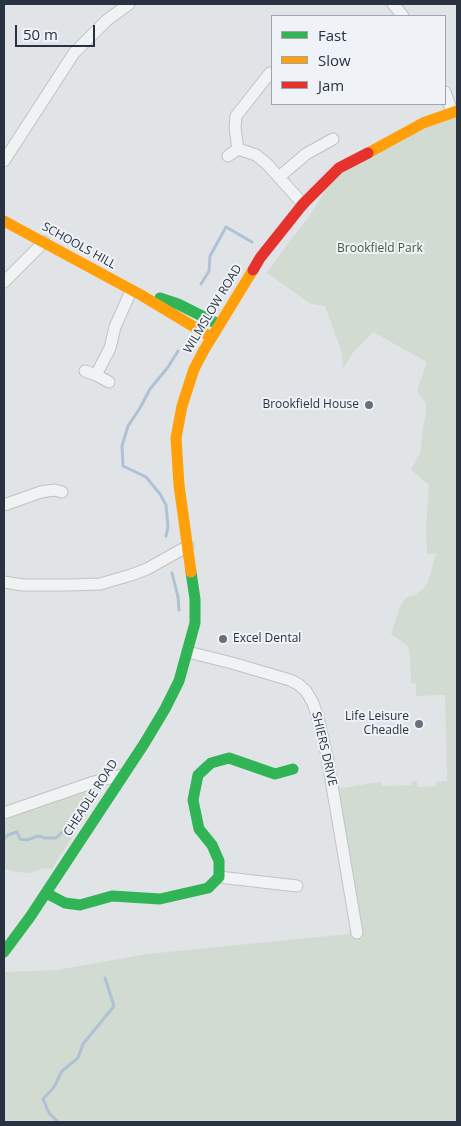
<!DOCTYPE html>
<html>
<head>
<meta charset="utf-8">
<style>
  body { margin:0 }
  #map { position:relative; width:461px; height:1126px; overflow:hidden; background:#e1e4e7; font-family:"Open Sans",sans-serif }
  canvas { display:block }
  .frame { position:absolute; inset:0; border:5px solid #283241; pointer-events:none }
  .legend { position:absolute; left:271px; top:15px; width:175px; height:90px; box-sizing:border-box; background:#eff2f7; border:1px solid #9fa5ae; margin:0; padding:6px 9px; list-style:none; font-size:15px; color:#283241 }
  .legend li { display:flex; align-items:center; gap:10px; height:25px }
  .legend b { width:25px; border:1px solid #9fa5ae }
  .scale { position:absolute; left:15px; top:25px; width:80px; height:22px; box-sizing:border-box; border:2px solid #283241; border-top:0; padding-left:6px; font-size:15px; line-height:18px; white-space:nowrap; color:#283241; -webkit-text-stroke:4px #eff2f7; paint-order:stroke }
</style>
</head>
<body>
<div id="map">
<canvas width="461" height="1126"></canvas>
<div class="frame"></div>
<ul class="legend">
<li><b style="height:6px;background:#30b455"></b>Fast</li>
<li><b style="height:6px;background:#ff9f0a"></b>Slow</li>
<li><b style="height:6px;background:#e5322d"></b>Jam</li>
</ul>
<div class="scale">50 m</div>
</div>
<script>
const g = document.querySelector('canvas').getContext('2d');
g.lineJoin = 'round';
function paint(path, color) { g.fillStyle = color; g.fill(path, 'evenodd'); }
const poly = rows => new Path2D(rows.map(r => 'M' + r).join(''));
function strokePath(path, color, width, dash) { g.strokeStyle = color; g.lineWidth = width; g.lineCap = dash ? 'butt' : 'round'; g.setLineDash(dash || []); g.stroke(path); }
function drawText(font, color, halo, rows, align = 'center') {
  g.font = font + ' "Open Sans",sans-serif'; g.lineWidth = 4; g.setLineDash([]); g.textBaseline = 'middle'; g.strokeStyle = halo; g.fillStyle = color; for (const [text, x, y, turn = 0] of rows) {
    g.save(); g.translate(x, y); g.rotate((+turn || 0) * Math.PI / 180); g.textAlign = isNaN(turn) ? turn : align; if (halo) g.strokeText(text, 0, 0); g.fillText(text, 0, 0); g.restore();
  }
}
const green = poly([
  [457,111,457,1122,4,1122,4,972,57,970,147,954,348,934,355,923,333,790,366,784,382,782,381,786,411,785,412,781,417,781,417,787,436,786,436,782,447,781,445,695,416,696,416,684,411,683,410,656,408,646,391,634,398,612,402,602,406,598,416,594,423,589,428,582,436,554,427,554,426,528,429,485,411,470,421,451,422,432,426,412,426,404,417,391,427,362,373,332,357,349,354,351,343,369,342,353,325,306,311,304,267,273,286,246,310,215,339,168],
  [101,787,101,789,90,809,52,869,44,868,30,873,15,872,4,868,4,821,20,813]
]);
const stream = poly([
  [201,284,209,271,210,256,226,227,252,242],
  [166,536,168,527,166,505,160,494,146,477,123,466,122,446,128,426,140,408,150,389,168,367,178,351],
  [172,573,178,597,179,610],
  [4,839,8,835,17,832,20,839,27,840,38,836,45,838,56,838,69,826,76,815],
  [58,1122,49,1113,43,1099,54,1087,62,1071,78,1058,83,1044,114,1006,105,978]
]);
const street = poly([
  [393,4,403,16],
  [270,73,236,116,235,128,238,149,256,155,267,164,303,204],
  [445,92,452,112],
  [228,156,238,149],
  [4,161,74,53,107,20,129,4],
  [279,177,306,154,333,139],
  [4,282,44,242],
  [85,371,96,375,109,382],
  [96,375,110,348,115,327,131,291],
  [4,505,41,492,54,490,62,492],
  [4,582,23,585,68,585,100,584,131,575,147,569,188,546],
  [188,652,232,663,290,680,298,684,306,691,313,703,318,718,327,756,357,933],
  [4,813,94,782,122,775],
  [219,877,297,886]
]);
const fast = poly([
  [160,298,178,304,218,324],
  [46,893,65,903,80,905,112,896,160,899,208,888,219,877,219,861,212,845,199,829,193,800,198,775,211,763,229,758,275,774,293,769],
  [4,952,30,917,144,744,165,709,179,681,195,623,195,599,191,572]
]);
const slow = poly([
  [368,153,423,123,457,111],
  [4,221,141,295,211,337],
  [191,572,179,485,176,438,182,406,194,369,204,350,253,270]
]);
const jam = poly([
  [253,270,260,258,303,204,339,168,368,153]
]);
const markers = [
  [369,405,5,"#69707b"],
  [223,639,5,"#69707b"],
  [419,724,5,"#69707b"]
];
const streetNames = [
  ["SCHOOLS HILL",79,246,29],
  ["WILMSLOW ROAD",213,309,-59],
  ["SHIERS DRIVE",324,749,77],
  ["CHEADLE ROAD",91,798,-57]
];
const parkNames = [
  ["Brookfield Park",380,249]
];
const poiNames = [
  ["Brookfield House",359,405],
  ["Excel Dental",233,639,"left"],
  ["Life Leisure",409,717],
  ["Cheadle",409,731]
];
paint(green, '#d2dbd2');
strokePath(stream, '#afc2d3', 3);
strokePath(street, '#bfc2c5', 13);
strokePath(street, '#f1f2f3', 11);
strokePath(fast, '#30b455', 11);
strokePath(slow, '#ff9f0a', 11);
strokePath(jam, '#e5322d', 11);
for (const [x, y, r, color] of markers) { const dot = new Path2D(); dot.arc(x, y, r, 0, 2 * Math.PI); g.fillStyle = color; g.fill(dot); strokePath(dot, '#eff2f7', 2); }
drawText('12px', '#283241', '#eff2f7', streetNames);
drawText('12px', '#3d5e34', '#eff2f7', parkNames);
drawText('12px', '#283241', '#eff2f7', poiNames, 'right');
</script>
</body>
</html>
